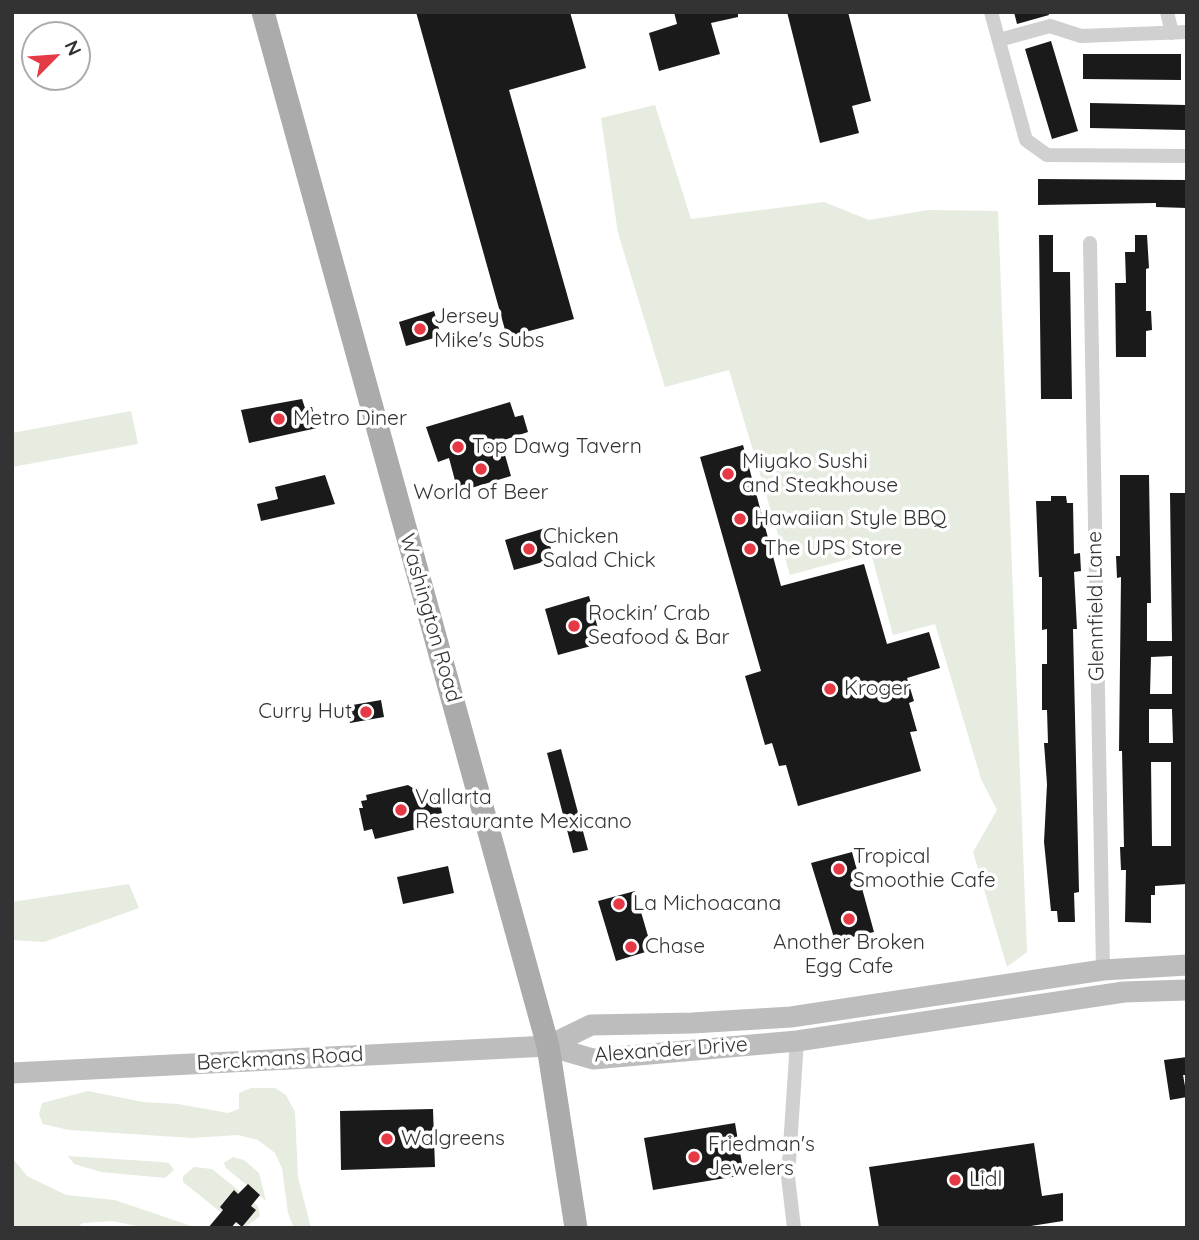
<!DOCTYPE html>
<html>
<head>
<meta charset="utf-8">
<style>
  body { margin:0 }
  #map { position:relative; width:1199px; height:1240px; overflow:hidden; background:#fff; font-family:Quicksand,sans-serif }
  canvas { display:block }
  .frame { position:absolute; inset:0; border:14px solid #333; pointer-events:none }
  .north { position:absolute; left:21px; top:21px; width:70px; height:70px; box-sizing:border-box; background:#fff; border:2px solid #adadad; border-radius:50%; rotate:65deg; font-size:19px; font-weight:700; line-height:28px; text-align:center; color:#333 }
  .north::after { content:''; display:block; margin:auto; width:24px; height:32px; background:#e63946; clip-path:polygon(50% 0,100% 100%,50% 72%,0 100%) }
</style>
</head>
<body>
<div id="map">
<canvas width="1199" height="1240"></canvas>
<div class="frame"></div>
<div class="north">N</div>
</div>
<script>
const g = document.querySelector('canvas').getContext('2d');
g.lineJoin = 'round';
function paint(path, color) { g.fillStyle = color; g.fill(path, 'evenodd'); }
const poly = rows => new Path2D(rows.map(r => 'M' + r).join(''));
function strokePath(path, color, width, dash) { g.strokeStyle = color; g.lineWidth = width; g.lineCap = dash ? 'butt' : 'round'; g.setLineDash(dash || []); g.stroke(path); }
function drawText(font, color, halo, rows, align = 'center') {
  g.font = font + ' Quicksand,sans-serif'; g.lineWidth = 7; g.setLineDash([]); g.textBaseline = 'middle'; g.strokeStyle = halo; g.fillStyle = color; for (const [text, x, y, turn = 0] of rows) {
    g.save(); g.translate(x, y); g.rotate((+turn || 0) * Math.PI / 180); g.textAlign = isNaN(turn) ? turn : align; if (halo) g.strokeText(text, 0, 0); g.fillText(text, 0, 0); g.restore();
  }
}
const green = poly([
  [655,105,691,219,824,202,869,220,928,210,998,211,1027,952,1007,967,973,852,997,810,981,779,935,624,893,635,871,553,790,575,729,370,665,387,618,233,601,118],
  [131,411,138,444,12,467,12,433],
  [129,884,139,908,44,942,12,940,12,902],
  [251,1088,275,1088,286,1095,295,1112,298,1177,311,1228,294,1228,288,1213,282,1168,275,1153,258,1140,238,1135,192,1138,69,1130,43,1124,39,1114,42,1103,88,1091,143,1102,178,1104,228,1113,239,1109,239,1093],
  [12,1145,14,1160,27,1176,66,1195,115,1200,197,1228,147,1228,112,1221,83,1223,76,1228,12,1228],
  [68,1156,162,1162,169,1163,174,1170,165,1178,101,1172,74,1164],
  [233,1157,244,1160,259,1173,266,1201,226,1168,224,1163],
  [194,1167,212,1169,258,1206,260,1216,247,1226,237,1225,183,1182,183,1176]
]);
const building = poly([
  [416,12,570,12,586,68,509,90,574,319,507,337],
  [674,12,738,12,738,17,711,23,720,54,659,71,649,33,677,24],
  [787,12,848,12,871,101,852,106,859,133,820,143],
  [1014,12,1048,12,1049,15,1017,24],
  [1051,41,1078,131,1052,139,1025,49],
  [1083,54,1181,54,1181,80,1083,79],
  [1090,103,1186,105,1185,130,1090,128],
  [1038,179,1187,180,1187,208,1156,207,1156,203,1038,205],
  [1039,235,1053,235,1053,272,1070,272,1072,399,1041,399],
  [1135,235,1147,235,1149,268,1146,269,1146,311,1151,311,1152,330,1146,331,1146,357,1116,357,1115,283,1126,283,1125,252,1135,252],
  [434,311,441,336,406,346,399,322],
  [302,399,305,408,312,407,317,428,249,443,241,410],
  [510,402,515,417,523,415,528,432,501,441,511,476,458,492,449,458,438,462,426,427],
  [743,445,781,586,864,564,887,644,929,632,940,668,907,678,914,701,909,703,917,731,910,732,921,771,798,806,786,765,779,766,772,743,765,745,745,676,761,671,700,457],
  [325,475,335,504,261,521,257,504,278,499,275,487],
  [1120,475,1149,475,1151,603,1147,603,1147,641,1172,641,1170,493,1187,493,1187,884,1155,886,1155,895,1151,895,1151,923,1125,922,1126,870,1121,870,1120,847,1124,847,1122,751,1119,751,1121,577,1117,578,1116,556,1120,556],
  [1172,656,1172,694,1150,694,1151,657],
  [1149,709,1172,709,1173,743,1149,743],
  [1151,762,1171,762,1171,846,1152,846],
  [1051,496,1066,496,1067,503,1073,503,1074,554,1080,553,1081,571,1074,572,1077,629,1073,629,1079,892,1074,893,1075,922,1058,922,1057,911,1051,911,1044,842,1047,784,1044,743,1048,743,1047,710,1042,710,1042,664,1047,664,1047,629,1042,630,1042,577,1039,577,1036,501,1051,501],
  [545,528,554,559,514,570,505,540],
  [589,596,602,643,558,655,545,609],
  [381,700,384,717,350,723,347,706],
  [561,749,588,850,573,853,547,753],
  [408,785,424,795,437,792,442,813,415,819,417,829,375,839,372,829,364,831,359,808,363,808,361,801,367,800,366,795],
  [852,852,874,932,835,941,811,863],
  [448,866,454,893,403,904,397,877],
  [635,891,652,950,616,961,598,901],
  [1187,1057,1187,1075,1183,1075,1187,1097,1170,1100,1164,1060],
  [433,1109,435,1167,341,1170,340,1111],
  [735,1123,744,1175,653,1190,644,1138],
  [1034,1143,1042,1196,1063,1193,1063,1221,1018,1228,879,1228,869,1167],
  [248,1184,260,1195,251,1206,256,1210,242,1227,236,1222,231,1228,208,1228,223,1210,220,1207,234,1190,238,1194]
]);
const minor = poly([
  [991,12,1026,140,1047,155,1187,156],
  [1167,12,1172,33],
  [999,40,1050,26,1081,36,1187,32],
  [1090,243,1103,970],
  [794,1228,788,1177,797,1041]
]);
const secondary = poly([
  [548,1046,591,1025,692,1023,791,1017,1103,970,1187,965],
  [12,1073,548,1046,593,1059,797,1041,1124,992,1187,990]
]);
const primary = poly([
  [263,12,548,1046,576,1228]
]);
const markers = [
  [420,329,7,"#e63946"],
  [279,419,7,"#e63946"],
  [458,447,7,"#e63946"],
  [481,469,7,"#e63946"],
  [728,474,7,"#e63946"],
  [740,519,7,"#e63946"],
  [529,549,7,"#e63946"],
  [750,549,7,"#e63946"],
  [574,626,7,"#e63946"],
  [830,689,7,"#e63946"],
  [366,712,7,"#e63946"],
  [401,810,7,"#e63946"],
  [839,869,7,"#e63946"],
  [619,904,7,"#e63946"],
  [849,919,7,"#e63946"],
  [631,947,7,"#e63946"],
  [387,1139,7,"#e63946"],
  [694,1157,7,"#e63946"],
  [955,1180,7,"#e63946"]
];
const poiNames = [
  ["Jersey",434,317],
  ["Mike's Subs",434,341],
  ["Metro Diner",293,419],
  ["Top Dawg Tavern",472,447],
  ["Miyako Sushi",742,462],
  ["and Steakhouse",742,486],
  ["World of Beer",481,493,"center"],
  ["Hawaiian Style BBQ",754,519],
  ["Chicken",543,537],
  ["Salad Chick",543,561],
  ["The UPS Store",764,549],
  ["Rockin' Crab",588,614],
  ["Seafood & Bar",588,638],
  ["Kroger",844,689],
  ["Curry Hut",352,712,"right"],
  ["Vallarta",415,798],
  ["Restaurante Mexicano",415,822],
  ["Tropical",853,857],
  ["Smoothie Cafe",853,881],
  ["La Michoacana",633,904],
  ["Another Broken",849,943,"center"],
  ["Egg Cafe",849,967,"center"],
  ["Chase",645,947],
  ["Walgreens",401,1139],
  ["Friedman's",708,1145],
  ["Jewelers",708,1169],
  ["Lidl",969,1180]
];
const streetNames = [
  ["Glennfield Lane",1096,606,-91],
  ["Washington Road",430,618,74],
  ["Alexander Drive",671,1050,-4],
  ["Berckmans Road",280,1059,-3]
];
paint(green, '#e6ecdf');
paint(building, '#1a1a1a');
strokePath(minor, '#d0d0d0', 14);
strokePath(secondary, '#bdbdbd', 21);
strokePath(primary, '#ababab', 23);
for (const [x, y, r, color] of markers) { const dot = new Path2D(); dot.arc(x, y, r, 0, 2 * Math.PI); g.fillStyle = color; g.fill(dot); strokePath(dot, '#fff', 2.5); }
drawText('21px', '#333', '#fff', poiNames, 'left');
drawText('21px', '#333', '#fff', streetNames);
</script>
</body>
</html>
